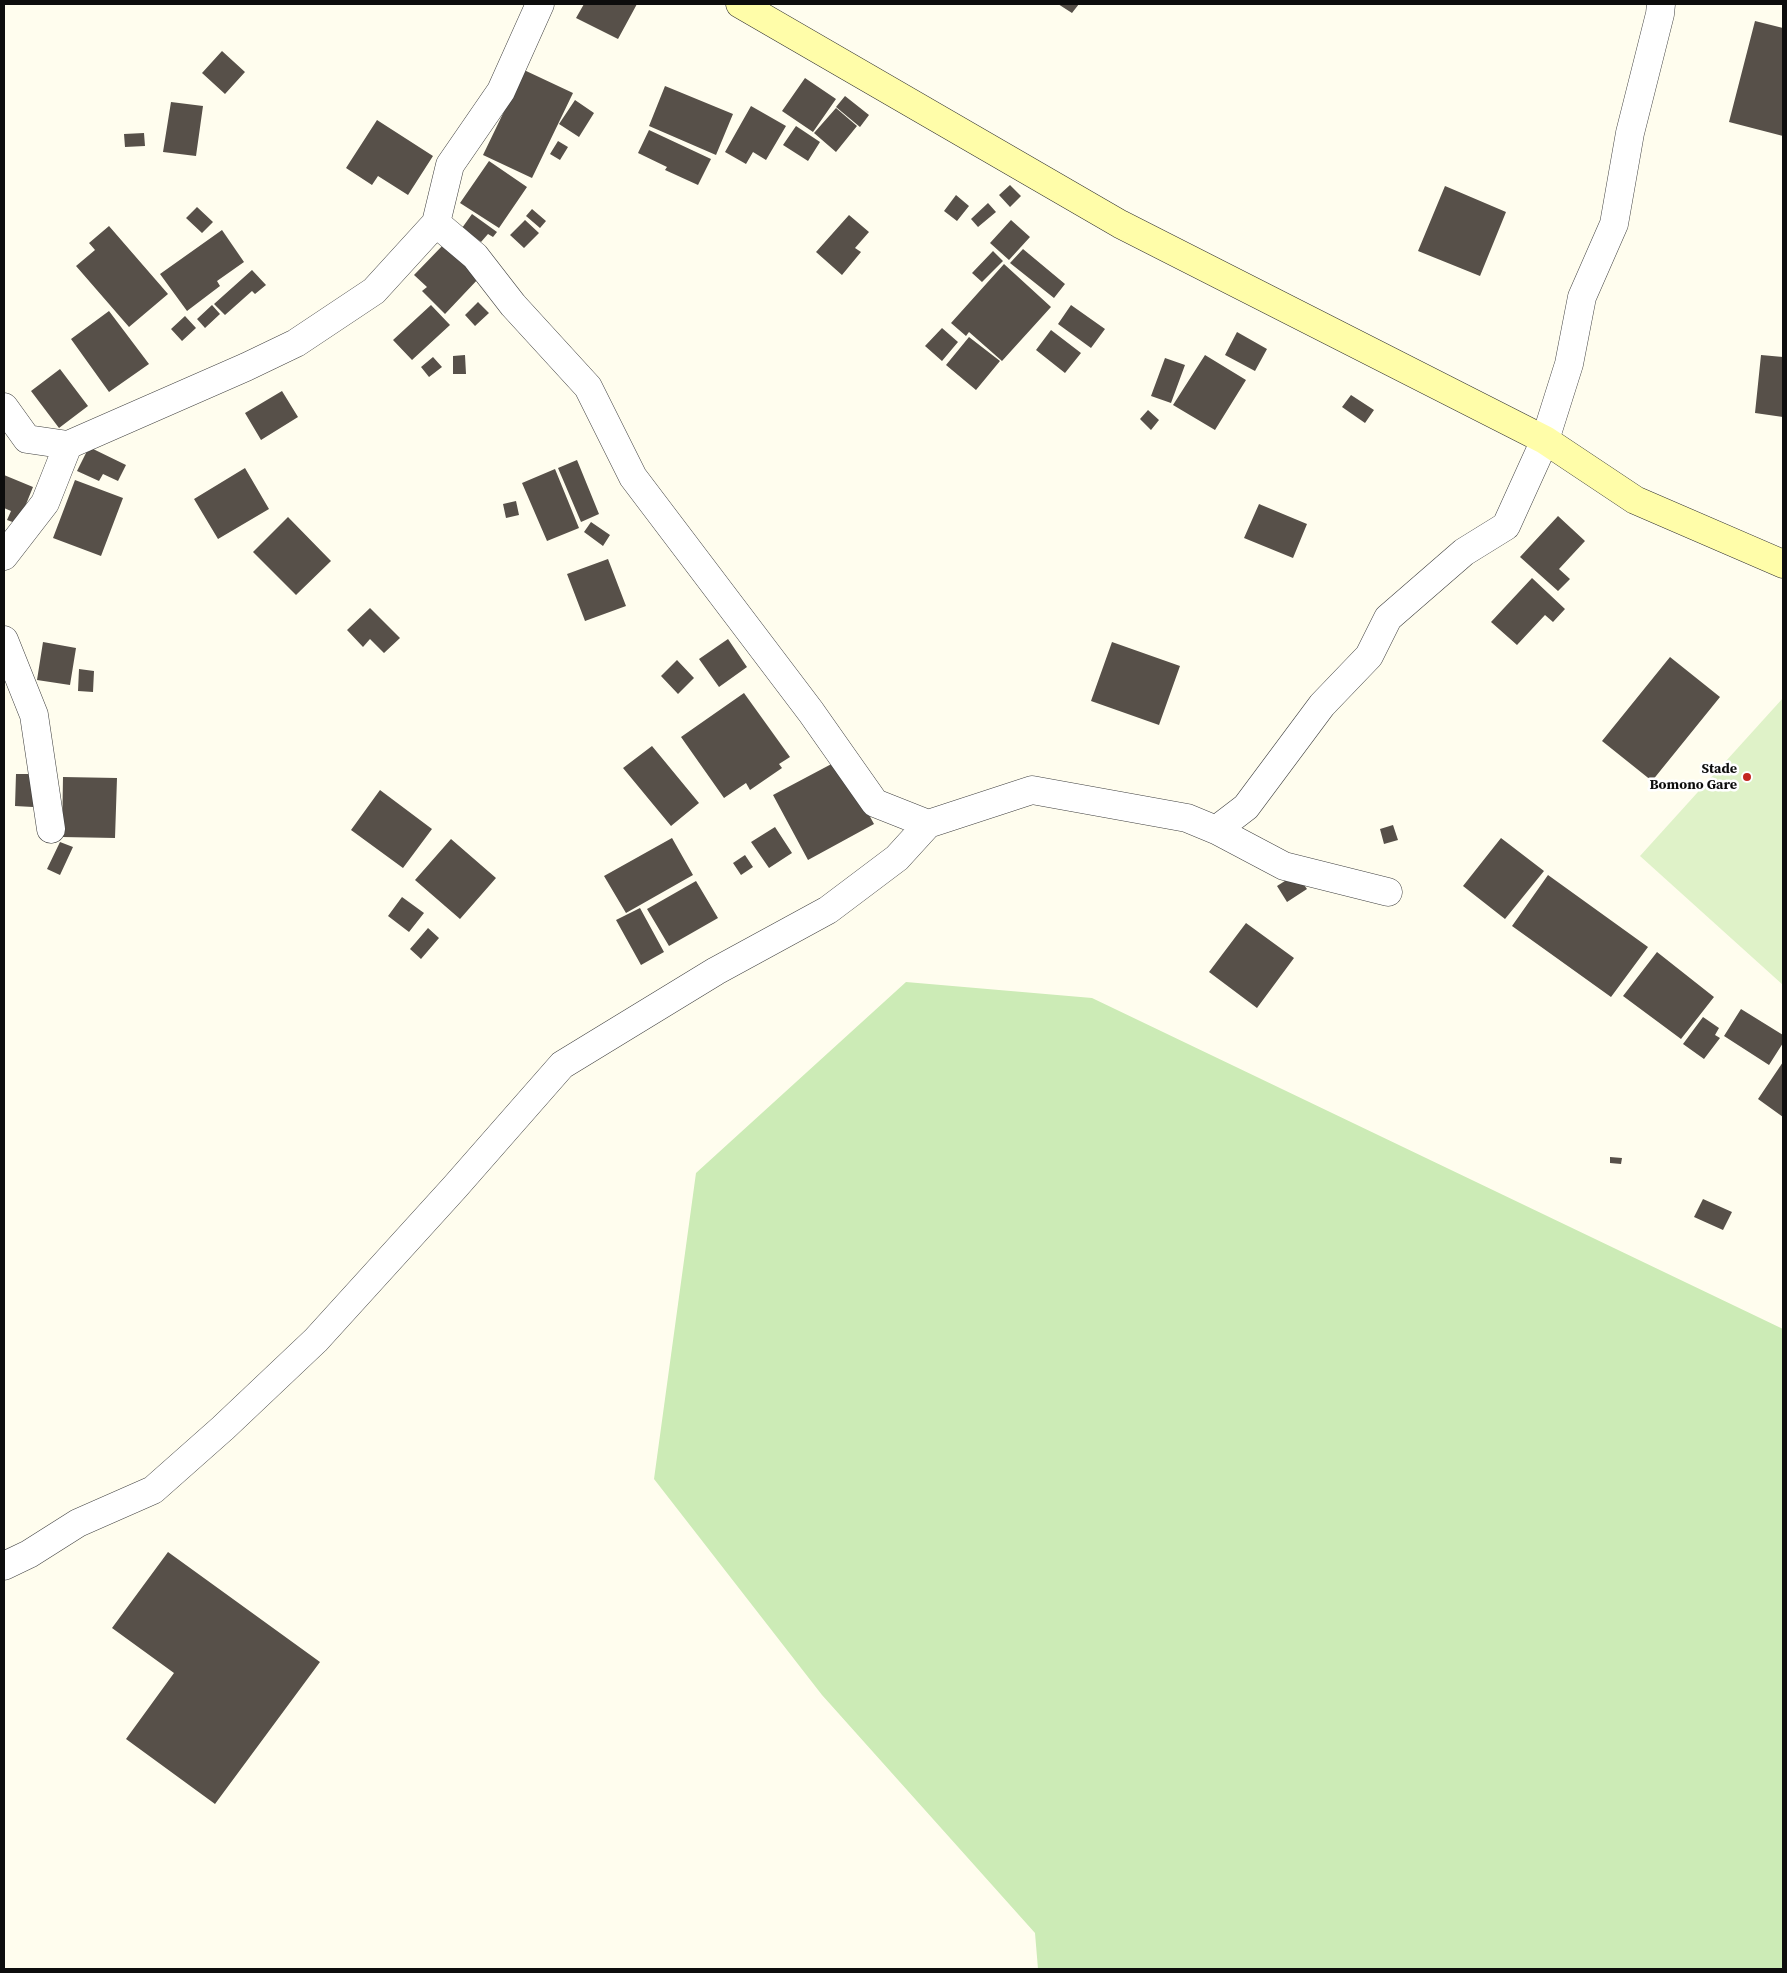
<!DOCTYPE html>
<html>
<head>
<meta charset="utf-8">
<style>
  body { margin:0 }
  #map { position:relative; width:1787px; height:1973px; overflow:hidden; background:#fffdee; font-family:"Source Serif 4",serif }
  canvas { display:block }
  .frame { position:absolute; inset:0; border:5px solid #0d0d0d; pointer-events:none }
</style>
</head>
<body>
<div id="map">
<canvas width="1787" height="1973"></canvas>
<div class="frame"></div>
</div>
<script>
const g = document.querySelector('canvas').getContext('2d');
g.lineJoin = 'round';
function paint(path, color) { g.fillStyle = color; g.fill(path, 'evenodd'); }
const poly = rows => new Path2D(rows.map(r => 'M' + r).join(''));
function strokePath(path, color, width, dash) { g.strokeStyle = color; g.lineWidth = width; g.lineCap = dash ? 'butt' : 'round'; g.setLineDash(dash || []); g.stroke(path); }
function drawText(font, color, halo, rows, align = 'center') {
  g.font = font + ' "Source Serif 4",serif'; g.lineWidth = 5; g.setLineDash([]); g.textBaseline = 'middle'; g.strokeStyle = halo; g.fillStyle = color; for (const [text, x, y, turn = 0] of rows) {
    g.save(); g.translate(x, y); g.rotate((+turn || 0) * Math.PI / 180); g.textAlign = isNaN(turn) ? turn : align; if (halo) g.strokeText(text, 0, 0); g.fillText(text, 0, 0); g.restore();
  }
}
const green = poly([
  [906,982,1092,998,1783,1329,1783,1969,1038,1969,1035,1933,822,1695,654,1479,696,1173]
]);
const pitch = poly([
  [1783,698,1783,985,1640,856]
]);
const building = poly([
  [584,4,637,4,618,39,576,18],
  [1058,4,1079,4,1072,13],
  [1755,21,1783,28,1783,136,1729,122],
  [222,51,245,72,225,94,202,73],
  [524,70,573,93,532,178,483,155],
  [805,78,836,99,813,132,782,111],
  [665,86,733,114,716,155,649,126],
  [845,96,869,115,860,127,836,107],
  [575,100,594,113,579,137,559,124],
  [171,102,203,106,196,156,163,152],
  [751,106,786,126,766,160,753,152,746,164,725,152],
  [836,108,857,126,836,152,814,133],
  [377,120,433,156,408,195,378,176,372,185,346,168],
  [796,126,820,142,808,161,783,145],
  [649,130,711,159,698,185,665,170,667,167,638,153],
  [144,133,145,146,125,147,124,134],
  [558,141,568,147,560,160,550,154],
  [489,161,527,187,499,228,460,203],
  [1010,185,1021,196,1010,207,999,195],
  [1445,186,1506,212,1480,276,1418,251],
  [956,195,969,206,957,221,944,211],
  [988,203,996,212,978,227,971,219],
  [197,207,213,222,202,233,186,218],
  [532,209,546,221,540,228,526,216],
  [472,214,497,232,493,237,488,234,481,242,462,228],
  [849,215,869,232,855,248,861,252,842,275,816,252],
  [525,220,539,233,524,248,510,235],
  [1011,220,1030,237,1009,260,990,243],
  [109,226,168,294,129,327,76,266,95,250,89,243],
  [222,230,244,262,217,281,220,286,187,311,160,274],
  [445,243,480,277,445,314,422,291,427,287,414,275],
  [1023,249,1065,284,1054,298,1010,263],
  [993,251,1003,261,982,282,972,273],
  [1004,264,1051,307,1002,361,969,332,966,336,951,323],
  [252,270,266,285,255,294,252,291,225,315,214,304],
  [478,302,489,313,475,326,465,315],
  [212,305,220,314,205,328,197,319],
  [431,305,450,325,412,360,393,340],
  [1071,305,1105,329,1091,348,1058,324],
  [109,311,149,364,109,392,71,339],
  [185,316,196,328,182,341,171,329],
  [942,328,958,342,942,361,925,346],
  [1051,330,1081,353,1065,373,1036,350],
  [1237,332,1267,349,1255,371,1225,355],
  [969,337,1000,361,976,390,946,365],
  [465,355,466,374,453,374,453,356],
  [1205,355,1246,380,1215,430,1173,405],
  [1761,355,1783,357,1783,417,1755,413],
  [433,357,442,367,429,377,421,367],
  [1165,358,1185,365,1171,403,1151,396],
  [60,369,88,406,59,428,31,391],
  [282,391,298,417,261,440,245,413],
  [1351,395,1374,410,1365,423,1342,407],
  [1148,410,1159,420,1151,430,1140,419],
  [89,447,126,465,118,481,103,474,99,481,77,471],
  [577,460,599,514,581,522,558,468],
  [245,468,269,509,218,539,194,499],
  [555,469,579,528,547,541,522,483],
  [4,475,33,487,18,524,7,520,11,511,4,508],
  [75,480,123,498,101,556,53,538],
  [516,501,519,515,506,518,503,504],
  [1259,504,1307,524,1293,558,1244,538],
  [1558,516,1585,541,1559,569,1570,579,1558,591,1520,557],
  [288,517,331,561,296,595,253,552],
  [591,522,610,535,603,546,584,532],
  [608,559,626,606,585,621,567,574],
  [1532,578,1565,609,1553,622,1545,615,1517,645,1491,622],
  [370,608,400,638,384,653,370,639,363,647,347,630],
  [728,639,747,667,719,687,699,659],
  [43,642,76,648,70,685,37,680],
  [1112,642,1180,666,1159,725,1091,701],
  [1670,657,1720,697,1652,781,1602,741],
  [677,660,694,678,678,694,661,676],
  [79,669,94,671,93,692,78,691],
  [744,693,790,757,779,764,782,768,750,790,746,783,724,798,681,737],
  [652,746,699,803,671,826,623,768],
  [839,760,874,824,808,860,773,795],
  [16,774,34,774,33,807,15,806],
  [63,777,117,778,115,838,62,837],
  [380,790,432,829,403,868,351,830],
  [1393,825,1398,840,1384,844,1380,829],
  [775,827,792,853,769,868,751,842],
  [672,838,693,875,626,913,604,876],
  [1501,838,1544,871,1505,919,1463,886],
  [451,839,496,878,460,919,415,880],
  [60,842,73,847,60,875,47,869],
  [745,855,753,867,741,875,733,863],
  [1296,874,1307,889,1287,902,1277,886],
  [1548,875,1648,947,1611,997,1512,926],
  [696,881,718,918,669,946,647,909],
  [402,897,424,913,409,932,388,916],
  [640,908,664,952,641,965,616,920],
  [1246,923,1294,958,1257,1008,1209,972],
  [428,928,439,938,421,959,410,949],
  [1657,952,1714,997,1681,1039,1623,996],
  [1741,1009,1783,1035,1783,1043,1769,1065,1724,1036],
  [1703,1017,1719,1028,1715,1035,1720,1038,1704,1059,1683,1044],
  [1783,1062,1783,1117,1758,1099],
  [1610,1157,1622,1158,1621,1164,1610,1163],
  [1703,1199,1732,1212,1723,1230,1694,1217],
  [168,1552,320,1662,215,1804,126,1739,174,1673,112,1628]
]);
const street = poly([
  [436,223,475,256,513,305,588,387,633,477,811,712,875,803,928,824,1032,790,1187,818,1216,830,1246,807,1322,705,1369,656,1388,618,1464,552,1506,526,1545,440,1569,364,1582,297,1614,224,1630,133,1660,14,1661,4],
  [4,407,27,439,68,445],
  [4,556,45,503,68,445,246,367,296,343,374,291,436,223,450,165,501,91,540,4],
  [4,640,34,715,51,829],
  [1216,830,1284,866,1388,892],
  [4,1566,29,1554,78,1523,153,1490,223,1428,316,1340,455,1187,562,1065,716,971,828,910,897,858,928,824]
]);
const secondary = poly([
  [740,4,1120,224,1545,440,1635,500,1783,564]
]);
const markers = [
  [1747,777,5,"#c3261f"]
];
const poiNames = [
  ["Stade",1737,769],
  ["Bomono Gare",1737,785]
];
paint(green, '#ccebb6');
paint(pitch, '#dff2c8');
paint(building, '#575049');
strokePath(street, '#404040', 29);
strokePath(secondary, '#2f2f2f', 29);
strokePath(street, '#fff', 28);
strokePath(secondary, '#fffda9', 28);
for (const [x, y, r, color] of markers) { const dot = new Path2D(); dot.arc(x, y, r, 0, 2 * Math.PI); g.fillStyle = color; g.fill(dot); strokePath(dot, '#fff', 2); }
drawText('bold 14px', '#0d0d0d', '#fff', poiNames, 'right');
</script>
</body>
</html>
